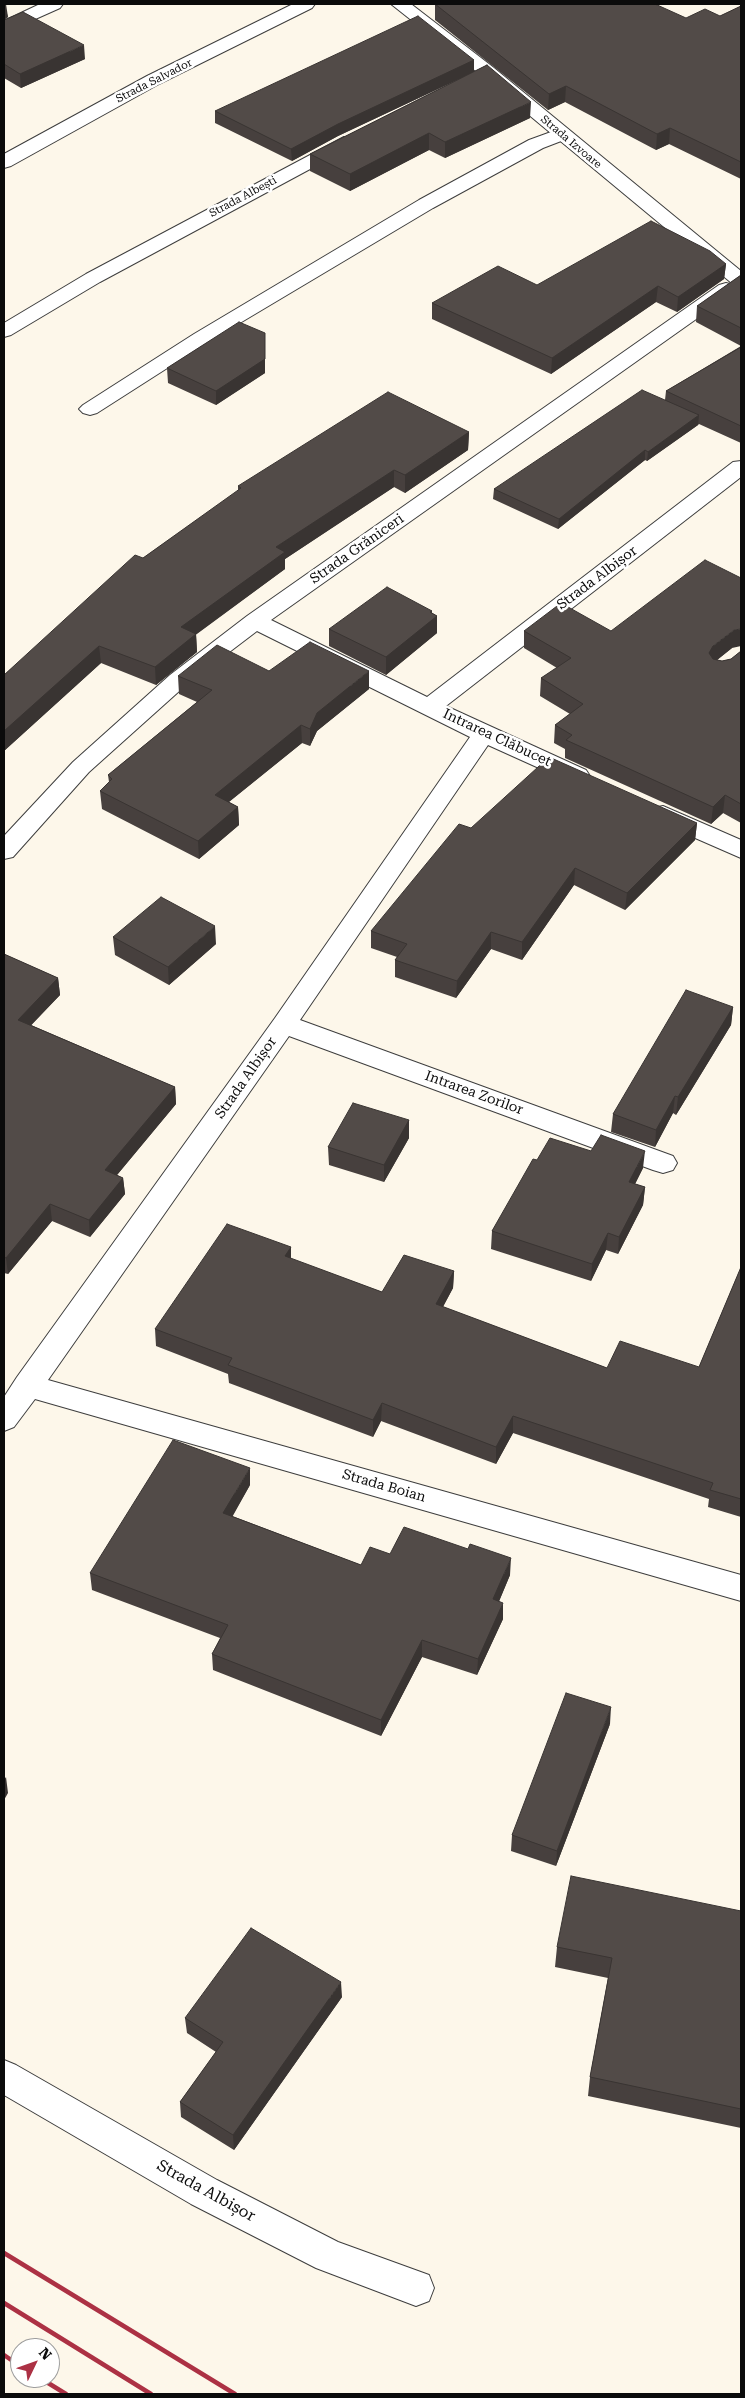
<!DOCTYPE html>
<html>
<head>
<meta charset="utf-8">
<style>
  body { margin:0 }
  #map { position:relative; width:745px; height:2398px; overflow:hidden; background:#fdf7ea; font-family:"Roboto Serif",serif }
  canvas { display:block }
  .frame { position:absolute; inset:0; border:5px solid #0b0b0b; pointer-events:none }
  .north { position:absolute; left:10px; top:2338px; width:50px; height:50px; box-sizing:border-box; background:#fff; border:1px solid #9d9d9d; border-radius:50%; rotate:48deg; font-size:14px; font-weight:700; line-height:20px; text-align:center; color:#0b0b0b }
  .north::after { content:''; display:block; margin:auto; width:18px; height:22px; background:#ac3144; clip-path:polygon(50% 0,100% 100%,50% 72%,0 100%) }
</style>
</head>
<body>
<div id="map">
<canvas width="745" height="2398"></canvas>
<div class="frame"></div>
<div class="north">N</div>
</div>
<script>
const g = document.querySelector('canvas').getContext('2d');
g.lineJoin = 'round';
const poly = rows => new Path2D(rows.map(r => 'M' + r).join(''));
function strokePath(path, color, width, dash) { g.strokeStyle = color; g.lineWidth = width; g.lineCap = dash ? 'butt' : 'round'; g.setLineDash(dash || []); g.stroke(path); }
function paint(path, color) { g.fillStyle = color; g.fill(path, 'evenodd'); }
function drawText(font, color, halo, rows, align = 'center') {
  g.font = font + ' "Roboto Serif",serif'; g.lineWidth = 5; g.setLineDash([]); g.textBaseline = 'middle'; g.strokeStyle = halo; g.fillStyle = color; for (const [text, x, y, turn = 0] of rows) {
    g.save(); g.translate(x, y); g.rotate((+turn || 0) * Math.PI / 180); g.textAlign = isNaN(turn) ? turn : align; if (halo) g.strokeText(text, 0, 0); g.fillText(text, 0, 0); g.restore();
  }
}
const minor = poly([
  [40,4,63,4,60,8,4,33,4,21,40,4],
  [293,4,315,4,312,8,159,84,11,166,4,168,4,154,147,76,293,4],
  [562,128,569,130,571,134,569,138,543,148,433,208,208,342,97,413,90,415,83,413,79,409,83,405,194,334,419,200,529,140,562,128],
  [344,137,351,139,353,143,351,147,100,282,11,335,4,337,4,323,86,274,344,137],
  [726,283,733,285,736,289,733,293,271,620,427,697,733,462,741,461,741,477,446,706,586,770,590,776,586,782,578,784,570,782,488,745,300,1020,673,1156,677,1163,673,1170,663,1173,653,1170,289,1036,48,1380,741,1575,741,1601,35,1399,14,1427,4,1431,4,1397,17,1377,275,1018,470,737,257,631,186,685,89,772,13,857,4,859,4,836,73,762,170,675,247,616,719,285,726,283],
  [663,806,741,840,741,858,654,820,651,814,654,808,663,806],
  [4,2060,16,2065,217,2180,338,2242,429,2275,434,2288,429,2301,416,2306,316,2268,191,2204,4,2095,4,2060]
]);
const tertiary = poly([
  [391,4,411,4,494,68,741,271,741,287,734,285,482,76,391,4]
]);
const rail = poly([
  [4,2253,235,2394],
  [4,2303,151,2394],
  [4,2355,20,2366],
  [40,2378,66,2394]
]);
const wall = poly([
  [4,4,8,17,5,19,85,59,21,88,4,78],
  [435,4,686,18,720,16,741,6,741,179,669,144,656,150,565,102,548,110,435,20],
  [474,60,474,72,338,136,292,161,215,123,215,111],
  [487,65,530,118,445,158,429,150,350,191,310,171,310,154],
  [726,264,724,279,677,312,656,302,551,374,432,319,432,303,537,285],
  [741,275,741,346,696,322,697,306],
  [741,346,741,443,699,424,698,425,647,461,645,460,558,529,493,499,494,489,665,400,666,391],
  [265,348,265,373,216,405,168,383,167,368],
  [469,432,468,450,405,493,394,487,285,559,285,569,196,634,197,652,156,685,101,663,4,751,4,675,143,558,238,491,238,486],
  [432,611,432,613,437,616,437,633,386,675,329,646,329,629],
  [524,631,611,631,732,648,717,660,722,661,731,659,741,651,741,823,723,813,711,824,565,758,565,749,554,743,555,725,570,714,540,696,541,678,557,668,524,648],
  [269,671,369,689,317,731,310,746,302,743,229,802,238,807,239,825,199,859,102,809,100,791,109,782,108,775,197,702,179,694,178,676],
  [697,823,695,840,625,910,574,885,522,960,491,949,456,998,395,977,395,960,397,957,371,948,371,931,471,828],
  [113,937,216,944,169,985,115,955],
  [4,954,58,978,60,995,31,1025,175,1087,176,1104,117,1175,123,1178,125,1194,90,1237,52,1221,8,1274,4,1273],
  [733,1007,731,1025,676,1115,673,1113,655,1147,611,1132,613,1114],
  [409,1120,409,1138,384,1182,329,1165,328,1147],
  [537,1160,643,1168,635,1184,645,1187,643,1205,618,1254,606,1250,591,1281,491,1249,492,1231],
  [291,1247,291,1259,382,1292,454,1271,453,1288,443,1307,607,1368,699,1367,741,1267,741,1517,708,1507,709,1499,513,1433,496,1464,381,1421,373,1437,229,1383,228,1374,156,1346,155,1329],
  [250,1485,232,1516,361,1565,390,1554,510,1575,499,1601,503,1619,477,1675,422,1657,381,1736,213,1670,212,1654,220,1638,92,1590,90,1573],
  [610,1724,556,1866,511,1851,512,1835],
  [741,1911,741,2128,588,2096,590,2077,608,1978,555,1967,557,1947],
  [342,1997,234,2150,181,2117,180,2102,216,2052,187,2033,185,2018]
]);
const shadedWall = poly([
  [4,4,6,4,8,17,4,20],
  [84,45,85,59,21,88,20,74],
  [474,60,474,72,338,136,292,161,291,149,338,124],
  [566,86,565,102,548,110,549,94],
  [531,102,530,118,445,158,445,142],
  [670,128,669,144,656,150,657,134],
  [429,133,429,150,350,191,350,174],
  [726,264,724,279,677,312,678,297],
  [658,286,656,302,551,374,552,358],
  [265,333,265,373,216,405,216,391],
  [699,415,698,425,647,461,648,452],
  [469,432,468,450,405,493,405,475],
  [645,450,645,460,558,529,559,519],
  [394,470,394,487,285,559,285,569,182,645,181,627,276,547],
  [432,611,432,620,437,616,437,633,386,675,386,657],
  [741,629,741,646,732,648,712,664,709,653,713,646,734,630],
  [196,634,197,652,156,685,155,667],
  [99,646,101,663,4,751,4,731],
  [369,671,369,689,317,731,310,746,310,729,317,713],
  [301,725,302,743,215,813,215,795],
  [725,795,723,813,711,824,713,807],
  [238,807,239,825,199,859,198,841],
  [697,823,695,840,625,910,627,893],
  [575,868,574,885,522,960,522,942],
  [215,926,216,944,169,985,168,967],
  [491,932,491,949,456,998,457,981],
  [58,978,60,995,20,1037,18,1020],
  [733,1007,731,1025,676,1115,678,1097],
  [175,1087,176,1104,107,1187,105,1170],
  [675,1096,673,1113,655,1147,656,1130],
  [409,1120,409,1138,384,1182,384,1165],
  [645,1151,643,1168,627,1200,629,1182],
  [123,1178,125,1194,90,1237,89,1220],
  [645,1187,643,1205,618,1254,619,1237],
  [50,1204,52,1221,8,1274,6,1258],
  [608,1233,606,1250,591,1281,592,1264],
  [291,1247,291,1265,285,1256],
  [454,1271,453,1288,435,1321,436,1304],
  [382,1403,381,1421,373,1437,373,1420],
  [513,1416,513,1433,496,1464,496,1447],
  [250,1468,250,1485,225,1530,223,1513],
  [511,1558,510,1575,493,1616,493,1599],
  [503,1603,503,1619,477,1675,478,1659],
  [422,1640,422,1657,381,1736,381,1720],
  [611,1707,610,1724,556,1866,557,1851],
  [6,1777,8,1793,4,1800,4,1780],
  [341,1982,342,1997,234,2150,233,2135]
]);
const building = poly([
  [435,4,655,4,686,18,705,9,720,16,741,6,741,162,670,128,657,134,566,86,549,94,435,4],
  [23,12,84,45,20,74,4,64,4,20,23,12],
  [418,16,474,60,338,124,291,149,215,111,418,16],
  [487,65,531,102,445,142,429,133,350,174,310,154,487,65],
  [651,221,710,251,726,264,678,297,658,286,552,358,432,303,498,266,537,285,651,221],
  [741,275,741,328,697,306,741,275],
  [239,322,265,333,265,359,216,391,167,368,239,322],
  [741,347,741,426,666,391,741,347],
  [642,390,699,415,648,452,645,450,559,519,494,489,642,390],
  [388,392,469,432,405,475,394,470,276,547,285,552,181,627,196,634,155,667,99,646,4,731,4,675,135,555,143,558,241,488,238,486,388,392],
  [705,560,741,578,741,629,734,630,713,646,709,653,713,659,722,661,731,659,741,651,741,804,725,795,713,807,566,740,572,735,555,725,583,704,541,678,571,658,524,631,561,603,611,631,705,560],
  [387,587,432,611,430,612,437,616,386,657,329,629,387,587],
  [310,642,369,671,317,713,310,729,301,725,215,795,238,807,198,841,100,791,112,779,108,775,212,690,178,676,217,645,269,671,310,642],
  [549,757,697,823,627,893,575,868,522,942,491,932,457,981,395,960,407,944,371,931,459,824,471,828,549,757],
  [161,897,215,926,168,967,113,937,161,897],
  [4,954,58,978,18,1020,175,1087,105,1170,123,1178,89,1220,50,1204,6,1258,4,1257,4,954],
  [686,990,733,1007,678,1097,675,1096,656,1130,613,1114,686,990],
  [353,1103,409,1120,384,1165,328,1147,353,1103],
  [601,1135,645,1151,629,1182,645,1187,619,1237,608,1233,592,1264,492,1231,533,1159,537,1160,550,1138,591,1151,601,1135],
  [227,1224,291,1247,285,1256,382,1292,404,1255,454,1271,436,1304,607,1368,620,1341,699,1367,741,1267,741,1499,710,1490,713,1483,513,1416,496,1447,382,1403,373,1420,228,1365,232,1358,155,1329,227,1224],
  [173,1440,250,1468,223,1513,361,1565,370,1547,390,1554,404,1527,468,1549,470,1544,511,1558,493,1599,503,1603,478,1659,422,1640,381,1720,212,1654,228,1625,90,1573,173,1440],
  [566,1693,611,1707,557,1851,512,1835,566,1693],
  [571,1876,741,1911,741,2109,590,2077,612,1958,557,1947,571,1876],
  [251,1928,341,1982,233,2135,180,2102,223,2042,185,2018,251,1928]
]);
const farStreetnames = [
  ["Strada Salvador",154,81,-27],
  ["Strada Izvoare",571,142,40],
  ["Strada Albești",243,197,-28]
];
const streetNames = [
  ["Strada Grăniceri",357,549,-35],
  ["Strada Albișor",597,578,-37],
  ["Intrarea Clăbucet",497,738,25],
  ["Strada Albișor",246,1078,-55],
  ["Intrarea Zorilor",474,1093,20],
  ["Strada Boian",384,1486,16]
];
const nearStreetnames = [
  ["Strada Albișor",206,2191,29]
];
strokePath(minor, '#3e3e3e', 2);
strokePath(tertiary, '#3e3e3e', 2);
paint(minor, '#fff');
paint(tertiary, '#fff');
strokePath(rail, '#ac3144', 4.5);
paint(wall, '#47403e');
paint(shadedWall, '#393432');
paint(building, '#524b48');
strokePath(building, '#393432', 1);
drawText('11px', '#0b0b0b', '#fff', farStreetnames);
drawText('14px', '#0b0b0b', '#fff', streetNames);
drawText('16px', '#0b0b0b', '#fff', nearStreetnames);
</script>
</body>
</html>
